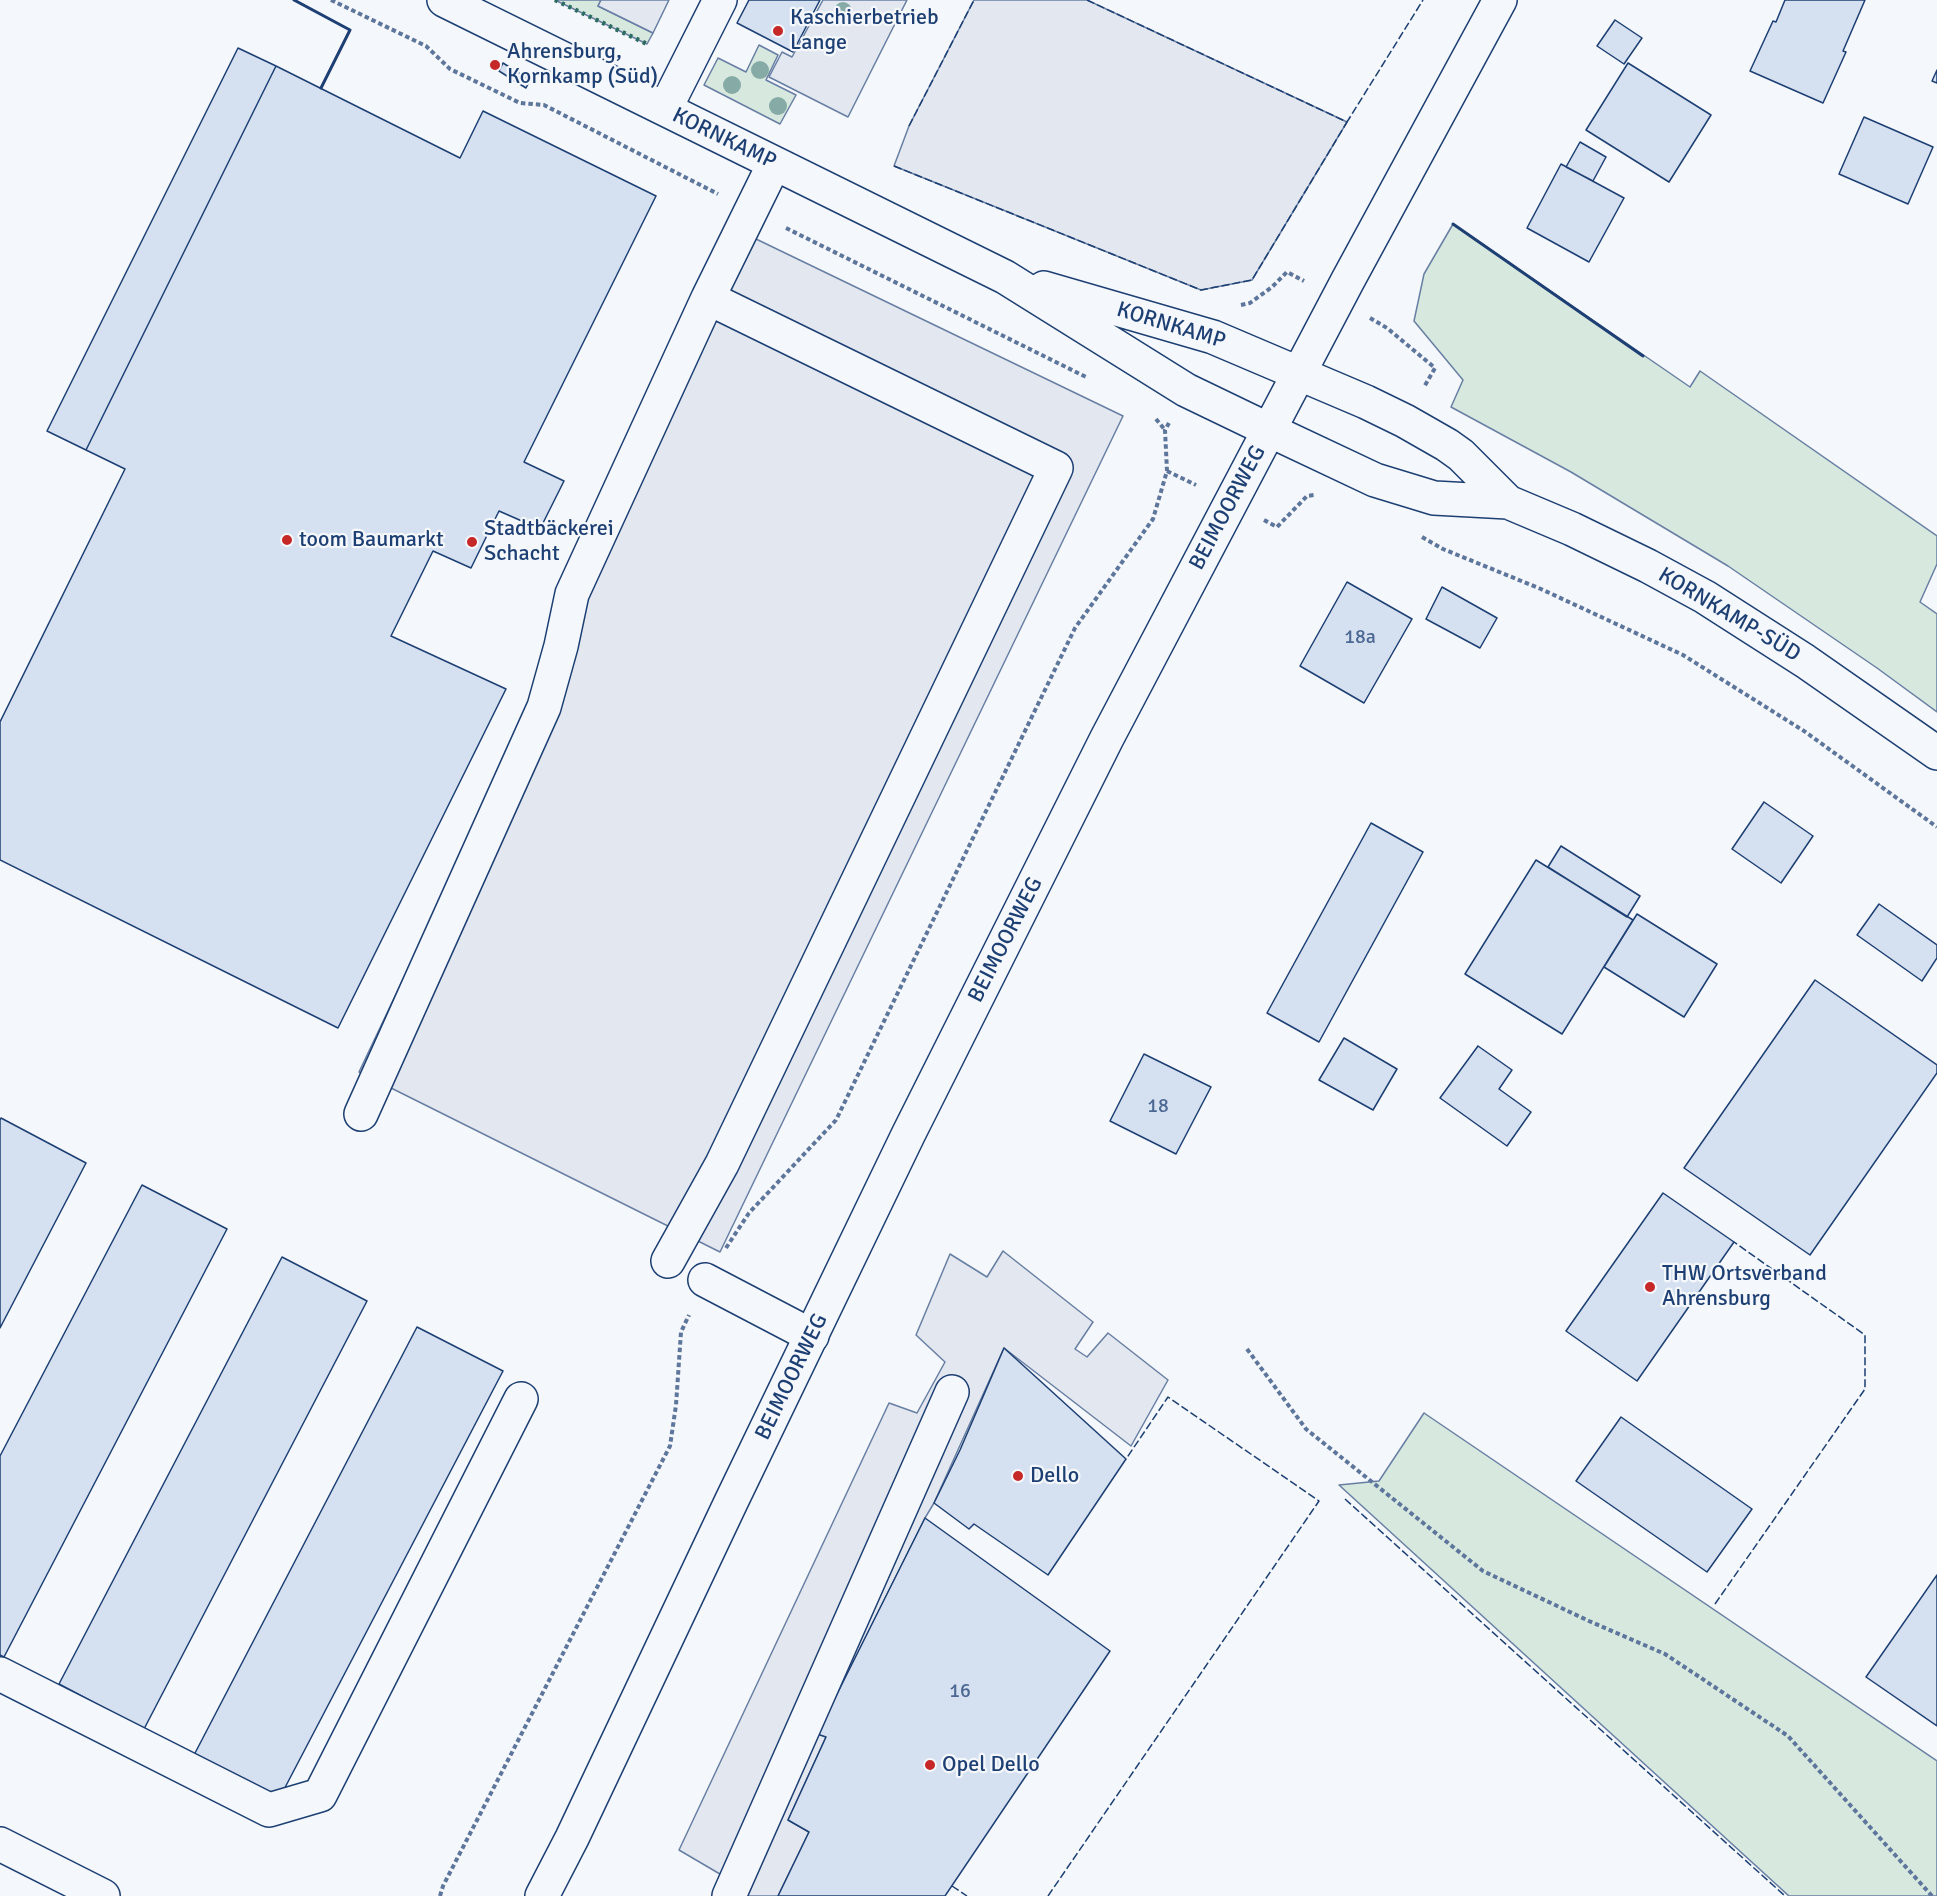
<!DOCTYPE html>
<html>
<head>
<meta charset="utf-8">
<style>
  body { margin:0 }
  canvas { display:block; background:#f4f7fb }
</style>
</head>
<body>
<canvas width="1937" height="1896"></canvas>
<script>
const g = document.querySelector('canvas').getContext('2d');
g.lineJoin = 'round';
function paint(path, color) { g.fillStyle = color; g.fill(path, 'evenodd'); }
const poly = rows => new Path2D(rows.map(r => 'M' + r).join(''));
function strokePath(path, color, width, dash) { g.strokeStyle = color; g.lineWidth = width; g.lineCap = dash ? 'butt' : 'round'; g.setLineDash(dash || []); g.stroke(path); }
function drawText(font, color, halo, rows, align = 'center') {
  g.font = font + ' Signika,sans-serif'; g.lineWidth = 4.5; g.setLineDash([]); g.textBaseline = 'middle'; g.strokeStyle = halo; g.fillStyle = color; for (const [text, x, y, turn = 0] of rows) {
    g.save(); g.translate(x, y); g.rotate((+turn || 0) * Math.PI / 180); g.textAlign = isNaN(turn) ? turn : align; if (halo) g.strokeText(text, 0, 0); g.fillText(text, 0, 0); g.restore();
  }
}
const green = poly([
  [555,0,601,0,598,6,653,33,647,44,555,0],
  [759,45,778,55,766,80,796,95,780,124,704,85,718,58,746,72,759,45],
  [1453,224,1690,387,1700,371,1937,536,1937,564,1920,602,1937,614,1937,712,1877,668,1728,566,1571,472,1451,407,1463,380,1414,321,1424,274,1453,224],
  [1424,1413,1937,1761,1937,1896,1789,1896,1339,1485,1379,1481,1424,1413]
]);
const parking = poly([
  [601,0,669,0,653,33,598,6,601,0],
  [823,0,907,0,848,117,769,77,782,52,792,57,823,0],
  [974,0,1087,0,1347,122,1252,280,1201,290,894,166,909,126,974,0],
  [727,225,1123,416,720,1252,359,1072,528,716,727,225],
  [1003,1251,1093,1322,1075,1349,1087,1357,1108,1333,1168,1380,1131,1446,1004,1348,934,1503,925,1518,818,1733,826,1737,788,1820,809,1832,778,1896,715,1896,725,1877,679,1850,889,1403,917,1413,945,1362,916,1335,950,1254,987,1277,1003,1251]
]);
const building = poly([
  [749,0,820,0,793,52,737,23,749,0],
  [1785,0,1865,0,1843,51,1846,52,1823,103,1750,71,1773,21,1776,22,1785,0],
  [1615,20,1642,38,1624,64,1597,46,1615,20],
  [238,48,276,66,86,450,47,431,238,48],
  [503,63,530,80,526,88,499,71,503,63],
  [1628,63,1711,115,1669,182,1586,130,1628,63],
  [276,66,460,158,483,111,656,196,524,462,564,481,540,529,499,511,471,568,433,551,391,636,506,689,338,1028,0,860,0,722,125,469,86,450,276,66],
  [1937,70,1937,83,1932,81,1937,70],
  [1864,117,1933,147,1908,204,1839,174,1864,117],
  [1580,142,1606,157,1593,181,1566,167,1580,142],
  [1561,164,1624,198,1589,262,1527,228,1561,164],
  [1347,582,1412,619,1364,703,1300,666,1347,582],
  [1442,587,1497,618,1480,648,1426,619,1442,587],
  [1764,802,1813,836,1781,883,1732,849,1764,802],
  [1371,823,1423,852,1319,1042,1267,1013,1371,823],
  [1561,846,1640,896,1627,917,1548,867,1561,846],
  [1536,860,1633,920,1562,1034,1465,974,1536,860],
  [1879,904,1937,945,1937,958,1922,981,1857,935,1879,904],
  [1637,914,1717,964,1684,1017,1604,967,1637,914],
  [1815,980,1937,1065,1937,1073,1810,1255,1684,1168,1815,980],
  [1344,1038,1397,1069,1373,1110,1319,1080,1344,1038],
  [1478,1046,1512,1070,1499,1089,1531,1112,1507,1146,1440,1098,1478,1046],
  [1144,1054,1211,1087,1176,1154,1110,1121,1144,1054],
  [1,1118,86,1163,0,1328,0,1120,1,1118],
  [142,1185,227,1229,4,1657,0,1655,0,1456,142,1185],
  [1663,1193,1734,1242,1637,1381,1566,1331,1663,1193],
  [282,1257,367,1301,144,1729,59,1684,282,1257],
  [417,1327,503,1371,279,1799,194,1755,417,1327],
  [1004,1348,1126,1459,1048,1575,974,1524,969,1529,934,1503,960,1450,1004,1348],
  [1621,1417,1752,1509,1707,1572,1576,1481,1621,1417],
  [925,1518,1110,1651,945,1896,778,1896,809,1832,788,1820,826,1737,817,1734,925,1518],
  [1937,1575,1937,1726,1866,1677,1937,1575]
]);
const path = poly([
  [331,0,426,46,450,69,520,103,544,105,718,194],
  [786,228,1088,378],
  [1241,305,1250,303,1272,287,1287,272,1304,281],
  [1370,318,1387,328,1435,368,1424,387],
  [1156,419,1165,430],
  [1167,471,1196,485],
  [1264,520,1277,527,1307,496,1314,495],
  [1422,537,1443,549,1541,589,1683,655,1804,731,1937,827],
  [726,1248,749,1213,836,1120,1075,628,1153,519,1167,471,1165,430,1169,423],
  [1247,1349,1306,1429,1483,1571,1589,1621,1665,1654,1788,1736,1932,1896],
  [440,1896,443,1886,670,1446,676,1405,681,1332,689,1315]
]);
const minor = poly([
  [444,0,1005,277,1186,390,1269,430,1375,480,1434,498,1508,502,1572,529,1648,566,1705,597,1805,661,1937,753],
  [665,109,720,0],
  [1044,288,1213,337,1366,402,1405,421,1447,445,1461,455,1508,502],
  [361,1114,544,707,561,646,572,594,708,298,774,164],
  [668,1261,722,1164,1056,468,708,298],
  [705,1280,812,1336],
  [0,1674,269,1810,320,1795,521,1399],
  [0,1844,103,1896],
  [729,1896,952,1392]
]);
const major = poly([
  [542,1896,572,1838,731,1502,908,1135,1107,738,1348,280,1500,0]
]);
const hedge = poly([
  [555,0,647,44]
]);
const fence = poly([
  [1087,0,1347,122,1423,0],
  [909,126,974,0],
  [894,166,1201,290,1252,280,1347,122],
  [1345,1499,1785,1896],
  [1715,1604,1865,1389,1865,1335,1734,1242],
  [952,1886,967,1896],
  [1048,1896,1319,1501,1168,1397,1126,1459]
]);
const wall = poly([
  [294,0,350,30,321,88],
  [1453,224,1643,356]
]);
const trees = [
  [843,11],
  [760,70],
  [732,85],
  [778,106]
];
const markers = [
  [778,31,6,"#c62828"],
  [495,65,6,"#c62828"],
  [287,540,6,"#c62828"],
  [472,542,6,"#c62828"],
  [1650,1287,6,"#c62828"],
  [1018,1476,6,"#c62828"],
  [930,1765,6,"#c62828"]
];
const numberNames = [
  ["18a",1360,638],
  ["18",1158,1107],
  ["16",960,1692]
];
const poiNames = [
  ["Kaschierbetrieb",790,18],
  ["Lange",790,43],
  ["Ahrensburg,",507,52],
  ["Kornkamp (Süd)",507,77],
  ["Stadtbäckerei",484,529],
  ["Schacht",484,554],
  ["toom Baumarkt",299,540],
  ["THW Ortsverband",1662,1274],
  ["Ahrensburg",1662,1299],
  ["Dello",1030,1476],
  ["Opel Dello",942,1765]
];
const streetNames = [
  ["KORNKAMP",724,139,26],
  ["KORNKAMP",1171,326,17],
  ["BEIMOORWEG",1228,508,-62],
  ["KORNKAMP-SÜD",1729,615,31],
  ["BEIMOORWEG",1006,940,-63],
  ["BEIMOORWEG",792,1377,-64]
];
paint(green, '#d7e8df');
strokePath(green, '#687fa3', 1.5);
paint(parking, '#e3e8f0');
strokePath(parking, '#687fa3', 1.5);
paint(building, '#d5e0f0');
strokePath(building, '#1d3f73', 1.5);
strokePath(minor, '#1d3f73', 36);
strokePath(major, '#1d3f73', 36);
strokePath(path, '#5e769c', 4, [4.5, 3]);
strokePath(minor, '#f4f7fb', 33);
strokePath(major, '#f4f7fb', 33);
strokePath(hedge, '#2c6c60', 4.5, [3, 4.5]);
strokePath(fence, '#1d3f73', 1.5, [8, 3]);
strokePath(wall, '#1d3f73', 3);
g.fillStyle = '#86aba6';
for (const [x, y] of trees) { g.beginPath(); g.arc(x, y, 9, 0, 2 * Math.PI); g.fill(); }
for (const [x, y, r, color] of markers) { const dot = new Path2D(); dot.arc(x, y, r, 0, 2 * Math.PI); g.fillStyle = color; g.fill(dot); strokePath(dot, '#f4f7fb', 2); }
drawText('20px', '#4b6792', null, numberNames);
drawText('22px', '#1d3f73', '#f4f7fb', poiNames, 'left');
drawText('22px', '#1d3f73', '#f4f7fb', streetNames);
</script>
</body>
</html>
